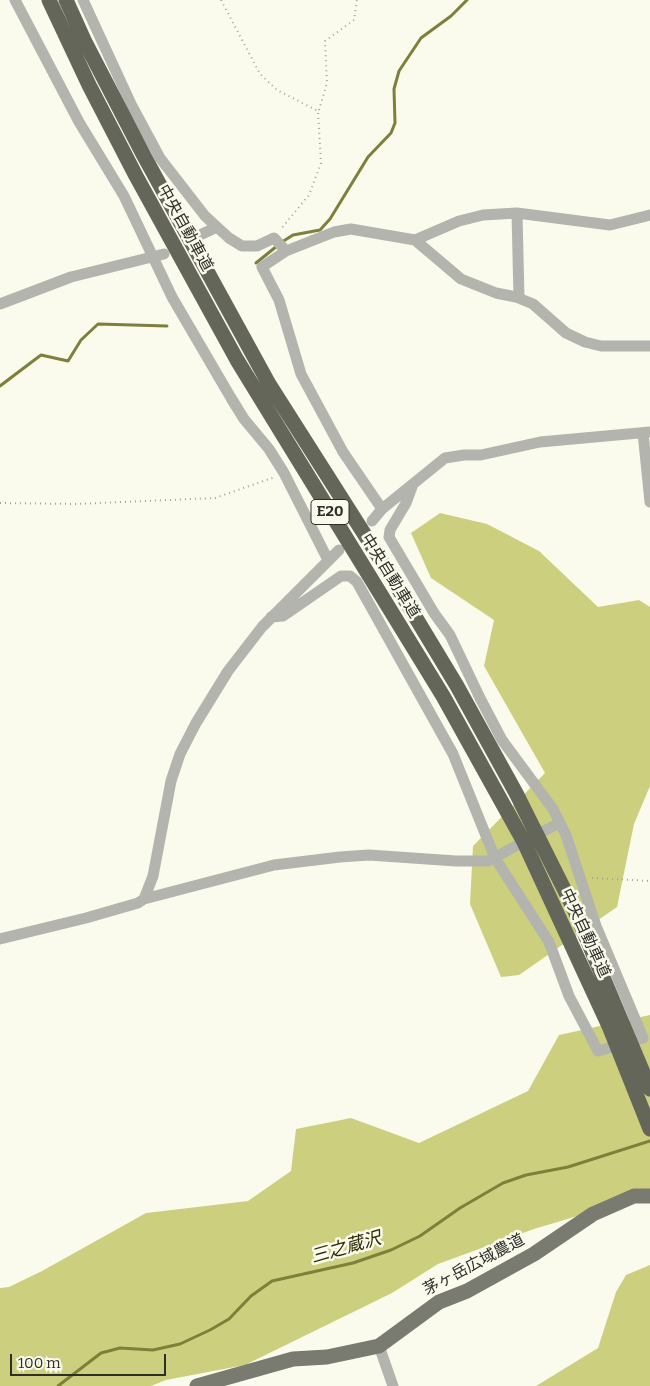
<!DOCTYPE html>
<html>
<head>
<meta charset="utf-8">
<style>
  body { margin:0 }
  #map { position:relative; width:650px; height:1386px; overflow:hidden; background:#fafbed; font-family:Bitter,serif }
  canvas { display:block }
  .scale { position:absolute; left:10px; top:1354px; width:156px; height:22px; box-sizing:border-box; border:2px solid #2f2f2a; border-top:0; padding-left:6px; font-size:15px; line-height:18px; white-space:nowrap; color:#2f2f2a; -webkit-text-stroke:4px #fafbed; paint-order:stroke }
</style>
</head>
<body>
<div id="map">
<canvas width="650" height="1386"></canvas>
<div class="scale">100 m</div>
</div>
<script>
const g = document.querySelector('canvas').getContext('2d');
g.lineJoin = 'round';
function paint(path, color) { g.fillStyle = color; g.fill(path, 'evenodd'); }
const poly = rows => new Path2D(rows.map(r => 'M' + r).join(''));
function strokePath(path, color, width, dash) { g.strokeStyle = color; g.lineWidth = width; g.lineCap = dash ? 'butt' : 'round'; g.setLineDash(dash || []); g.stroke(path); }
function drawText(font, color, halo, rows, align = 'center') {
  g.font = font + ' Bitter,"Noto Sans JP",serif'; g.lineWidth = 5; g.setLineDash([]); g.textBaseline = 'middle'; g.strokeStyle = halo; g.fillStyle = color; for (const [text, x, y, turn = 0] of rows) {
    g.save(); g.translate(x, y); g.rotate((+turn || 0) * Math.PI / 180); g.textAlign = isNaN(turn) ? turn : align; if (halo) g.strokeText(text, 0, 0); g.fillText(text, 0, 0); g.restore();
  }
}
const green = poly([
  [440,513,487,524,539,551,598,607,639,600,650,607,650,786,634,824,617,907,519,975,501,977,470,904,473,846,545,773,484,666,494,620,431,578,411,533],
  [650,1015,650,1191,631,1200,534,1229,438,1264,392,1293,245,1365,166,1380,151,1386,0,1386,0,1288,9,1287,42,1271,146,1213,248,1201,291,1171,296,1129,351,1118,419,1143,528,1091,559,1035],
  [650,1265,650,1386,536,1386,598,1348,616,1292,626,1275]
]);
const stream = poly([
  [282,242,293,235,320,230,330,219,368,157,391,133,395,123,394,89,399,71,421,38,451,16,467,0],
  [256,263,277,246],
  [0,386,41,355,68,361,81,340,98,324,167,326],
  [58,1386,101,1353,120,1348,153,1350,180,1344,210,1330,229,1319,251,1296,272,1281,353,1263,391,1250,420,1236,460,1208,503,1183,526,1175,568,1167,650,1141]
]);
const path = poly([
  [221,0,260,74,277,90,318,111,321,163,309,195,280,230],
  [319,110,327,83,325,41,354,20,357,0],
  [0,503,76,504,215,498,275,477],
  [592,878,650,881]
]);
const minor = poly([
  [15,0,79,122,124,196,172,297,231,398,244,419,269,449,284,473,328,560],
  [83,0,131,104,160,158,205,216,229,238,242,246,257,246,274,238,286,251,334,232,351,229,415,240,459,221,483,215,517,213,610,225,650,215],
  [517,213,519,298],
  [202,234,217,227],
  [415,240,461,279,496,293,516,297,533,304,566,333,585,342,601,346,650,346],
  [286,251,262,267,279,300,301,374,343,452,382,509],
  [0,304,71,277,164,254],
  [643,433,650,502],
  [372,521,382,509,445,458,464,455,481,455,540,442,650,432],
  [271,617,283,616,341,576,350,576,357,582,453,754,495,858,549,942,569,996,598,1051,643,1038,596,926,566,835,553,809,502,740,480,698,450,635,434,613,389,537,390,530,406,503,413,484],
  [144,899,274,865,340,857,369,855,456,861,488,861,559,823],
  [0,939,86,918,138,903,144,899,153,876,171,781,180,754,196,723,228,671,262,627,339,550],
  [379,1346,393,1386]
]);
const major = poly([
  [197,1386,293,1359,327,1357,379,1346,439,1302,467,1291,534,1254,593,1214,634,1196,650,1196]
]);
const highway = poly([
  [49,0,89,85,136,176,237,360,443,696,524,842,609,1026,650,1129],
  [66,0,85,42,144,156,269,384,384,565,457,686,516,793,576,913,650,1089]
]);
const shields = [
  [330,512,38]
];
const shieldNames = [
  ["E20",330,512]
];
const streetNames = [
  ["中央自動車道",185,228,61],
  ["中央自動車道",390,576,58],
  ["中央自動車道",585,933,65],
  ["茅ヶ岳広域農道",474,1265,-28]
];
const waterNames = [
  ["三之蔵沢",346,1248,-16]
];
paint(green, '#ccd07e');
strokePath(stream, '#7d7f3b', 3);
strokePath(path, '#a2a398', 2, [1, 4]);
strokePath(minor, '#b4b4ae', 11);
strokePath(major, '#7a7b70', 15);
strokePath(highway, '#65665a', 15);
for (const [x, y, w] of shields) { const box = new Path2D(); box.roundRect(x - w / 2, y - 12.5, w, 25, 4); g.fillStyle = '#fafbed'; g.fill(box); strokePath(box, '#2f2f2a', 1); }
drawText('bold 15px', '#2f2f2a', null, shieldNames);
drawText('16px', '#2f2f2a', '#fafbed', streetNames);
drawText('italic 18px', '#2c2d03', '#fafbed', waterNames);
</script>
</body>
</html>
